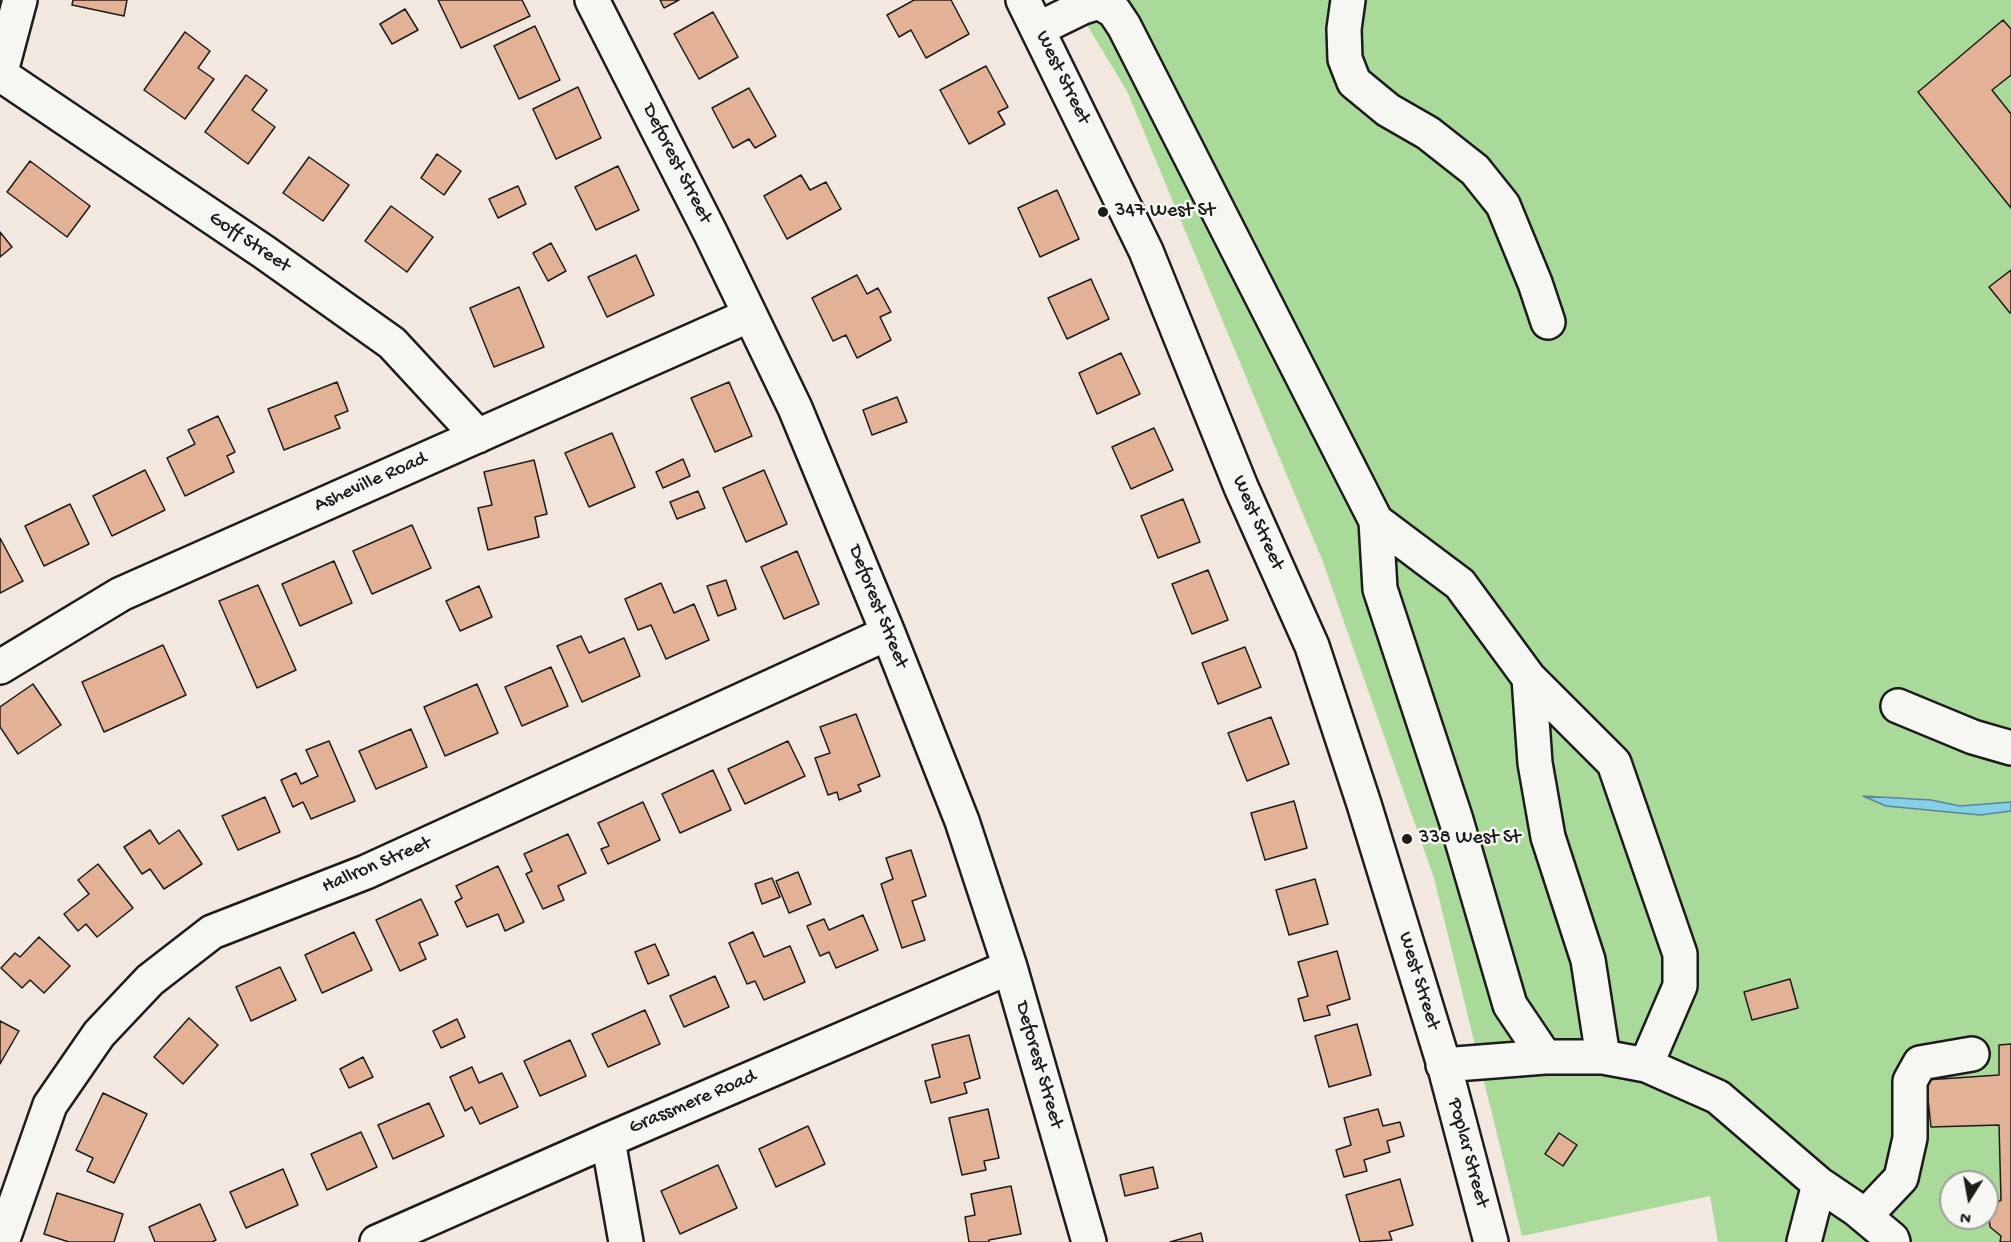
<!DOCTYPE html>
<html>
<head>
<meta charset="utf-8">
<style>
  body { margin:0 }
  #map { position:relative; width:2011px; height:1242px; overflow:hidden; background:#f2e8df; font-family:"Gochi Hand",sans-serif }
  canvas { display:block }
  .north { position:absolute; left:1939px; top:1170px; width:60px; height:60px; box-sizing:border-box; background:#f6f6f2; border:2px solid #9f9f9c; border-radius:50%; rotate:191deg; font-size:16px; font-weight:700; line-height:24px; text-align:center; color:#1c1c1c }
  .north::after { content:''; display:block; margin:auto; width:21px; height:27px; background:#1c1c1c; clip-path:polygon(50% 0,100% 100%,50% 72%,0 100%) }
</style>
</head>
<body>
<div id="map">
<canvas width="2011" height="1242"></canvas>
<div class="north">N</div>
</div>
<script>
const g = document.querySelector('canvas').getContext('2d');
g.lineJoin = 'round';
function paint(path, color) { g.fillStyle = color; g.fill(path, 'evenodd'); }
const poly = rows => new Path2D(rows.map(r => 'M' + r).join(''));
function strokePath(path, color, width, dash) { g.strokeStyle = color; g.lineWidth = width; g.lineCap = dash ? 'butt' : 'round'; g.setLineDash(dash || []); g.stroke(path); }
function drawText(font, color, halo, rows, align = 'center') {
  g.font = font + ' "Gochi Hand",sans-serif'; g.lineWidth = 5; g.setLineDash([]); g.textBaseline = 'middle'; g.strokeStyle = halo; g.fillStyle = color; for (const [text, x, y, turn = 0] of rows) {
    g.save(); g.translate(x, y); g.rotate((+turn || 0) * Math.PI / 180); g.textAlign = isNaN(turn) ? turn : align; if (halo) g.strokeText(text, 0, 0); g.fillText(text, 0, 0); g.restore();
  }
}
const green = poly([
  [1072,0,2011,0,2011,1242,1718,1242,1710,1196,1522,1236,1434,878,1323,562,1127,91],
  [1951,1182,1987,1182,1987,1218,1951,1218]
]);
const water = poly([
  [1863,796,1931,800,1960,806,2011,802,2011,811,1980,815,1886,806,1863,796]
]);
const building = poly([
  [73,0,127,0,124,16,72,5,73,0],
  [438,0,522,0,530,16,461,48,438,0],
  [660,0,679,0,664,8,660,0],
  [914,0,951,0,969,34,926,58,911,30,899,37,887,15,914,0],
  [405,9,418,30,392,44,380,24,405,9],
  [713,12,738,57,699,79,674,34,713,12],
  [2003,20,2011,29,2011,75,1992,90,2011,114,2011,208,1918,92,2003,20],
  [535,26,560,80,519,99,494,46,535,26],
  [185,32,210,51,198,68,214,79,185,119,144,90,185,32],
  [986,66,1008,107,998,112,1005,124,969,144,940,90,986,66],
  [246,75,267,90,252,110,275,127,248,164,205,132,246,75],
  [578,87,601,138,556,159,533,109,578,87],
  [749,88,776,136,755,148,749,139,733,148,712,108,749,88],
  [437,154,461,171,444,195,421,178,437,154],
  [309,157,349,185,323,221,283,193,309,157],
  [30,161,90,206,67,237,7,192,30,161],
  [618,166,639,210,596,230,575,187,618,166],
  [801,175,810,190,826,182,841,209,787,239,764,196,801,175],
  [518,186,526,204,498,218,489,199,518,186],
  [1057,190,1079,239,1040,257,1018,208,1057,190],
  [391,206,433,237,407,272,365,241,391,206],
  [0,232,12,247,0,257,0,232],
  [551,243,566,271,548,281,533,253,551,243],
  [636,255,654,295,607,317,588,277,636,255],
  [2011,270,2011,312,2010,313,1989,287,2011,270],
  [857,275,867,294,878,288,891,312,880,317,891,340,857,358,846,335,833,341,812,298,857,275],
  [1091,279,1109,319,1067,339,1048,298,1091,279],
  [519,287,544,347,494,367,470,308,519,287],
  [1121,353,1140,394,1097,414,1079,373,1121,353],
  [337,382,348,411,335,416,340,428,284,450,268,409,337,382],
  [729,382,752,436,715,452,691,398,729,382],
  [897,397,907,422,872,435,863,410,897,397],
  [218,416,235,452,227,456,234,472,185,496,167,458,195,444,188,430,218,416],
  [1154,428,1173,470,1131,489,1112,447,1154,428],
  [612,433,635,487,589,507,565,453,612,433],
  [683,459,690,476,663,488,656,472,683,459],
  [534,460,547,514,535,517,539,537,488,550,478,508,492,505,484,472,534,460],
  [145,470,165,510,112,536,93,496,145,470],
  [764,470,787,524,746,542,723,488,764,470],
  [698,491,705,508,677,519,670,502,698,491],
  [1183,499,1200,542,1158,558,1141,516,1183,499],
  [70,504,89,544,44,566,25,526,70,504],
  [412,525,431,568,372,594,353,551,412,525],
  [0,538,23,581,0,593,0,538],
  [797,551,819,604,784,619,761,567,797,551],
  [334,561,352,603,300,626,282,584,334,561],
  [1208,570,1228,620,1192,634,1172,584,1208,570],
  [726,580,736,609,718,616,707,586,726,580],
  [661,583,674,613,694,604,709,640,666,659,651,625,638,630,625,599,661,583],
  [258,585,296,670,257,688,219,601,258,585],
  [479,586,492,617,460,631,446,601,479,586],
  [581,636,589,653,624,638,640,676,582,702,557,646,581,636],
  [163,645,186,695,104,732,82,682,163,645],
  [1245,647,1261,687,1218,704,1202,663,1245,647],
  [551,667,568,706,522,726,505,687,551,667],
  [33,684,61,725,18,754,0,727,0,707,33,684],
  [477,684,498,733,445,756,424,707,477,684],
  [856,714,880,776,858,785,861,791,839,800,837,792,828,795,815,758,830,753,820,727,856,714],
  [1271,717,1289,764,1247,781,1228,733,1271,717],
  [411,729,427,767,376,789,359,751,411,729],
  [329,741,355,801,311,819,303,802,293,807,281,780,296,773,301,784,318,776,306,750,329,741],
  [788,741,805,776,745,804,728,769,788,741],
  [713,770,731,810,680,833,662,794,713,770],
  [265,797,280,832,238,850,222,816,265,797],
  [1294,801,1307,848,1265,860,1251,813,1294,801],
  [643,802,660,840,608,864,601,849,609,846,598,823,643,802],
  [150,830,159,844,179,830,202,864,164,889,150,869,142,874,124,847,150,830],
  [568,834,586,873,558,886,564,900,543,909,526,874,532,871,524,854,568,834],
  [911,850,926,896,912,901,925,940,902,948,881,884,893,879,886,858,911,850],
  [98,864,133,908,97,937,86,924,78,931,64,914,89,894,78,880,98,864],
  [498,866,524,922,505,931,498,914,467,927,455,902,462,898,456,886,498,866],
  [798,872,811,904,789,913,776,881,798,872],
  [772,878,780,897,762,904,755,884,772,878],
  [1315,879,1328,924,1289,935,1276,890,1315,879],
  [421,899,438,935,419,943,426,959,400,971,376,920,421,899],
  [863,915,878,950,836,968,829,952,820,956,807,926,824,919,829,930,863,915],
  [354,932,372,970,322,993,305,955,354,932],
  [753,932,764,957,790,946,805,982,764,1000,755,981,747,984,729,943,753,932],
  [39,937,70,966,44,993,30,980,22,988,1,968,15,953,20,957,39,937],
  [655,944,669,975,648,984,635,952,655,944],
  [1337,951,1350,999,1327,1006,1330,1015,1304,1021,1298,999,1308,996,1298,962,1337,951],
  [280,967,296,1000,251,1021,236,987,280,967],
  [715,976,729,1007,684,1027,670,996,715,976],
  [1790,979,1798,1008,1752,1020,1744,992,1790,979],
  [645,1010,660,1044,608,1067,592,1034,645,1010],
  [189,1018,218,1045,183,1084,154,1057,189,1018],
  [457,1019,465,1037,441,1048,433,1031,457,1019],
  [0,1021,19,1031,0,1064,0,1021],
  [1357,1024,1371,1075,1329,1087,1315,1036,1357,1024],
  [969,1035,980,1078,964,1083,967,1093,931,1103,925,1081,940,1077,932,1045,969,1035],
  [570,1040,586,1076,540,1096,524,1061,570,1040],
  [2011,1044,2011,1242,2000,1242,2001,1236,1990,1227,1989,1217,1993,1205,2001,1200,1999,1125,1931,1127,1926,1080,1999,1075,1999,1045,2011,1044],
  [363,1057,373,1077,349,1088,340,1069,363,1057],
  [472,1067,479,1083,502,1073,518,1107,480,1124,472,1107,465,1111,450,1077,472,1067],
  [103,1093,147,1114,114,1183,87,1171,93,1158,76,1150,103,1093],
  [429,1103,444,1136,393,1159,378,1125,429,1103],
  [988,1109,999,1158,984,1161,986,1170,962,1175,949,1118,988,1109],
  [1378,1109,1383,1126,1400,1122,1404,1136,1387,1141,1390,1152,1364,1160,1367,1171,1344,1177,1336,1150,1351,1145,1344,1118,1378,1109],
  [808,1126,825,1164,776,1187,759,1149,808,1126],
  [361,1132,377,1167,327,1190,311,1154,361,1132],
  [1559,1133,1577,1145,1563,1166,1545,1154,1559,1133],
  [718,1165,737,1208,680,1234,661,1191,718,1165],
  [1153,1167,1158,1188,1125,1196,1120,1175,1153,1167],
  [283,1169,298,1205,246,1228,230,1192,283,1169],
  [1400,1179,1413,1225,1389,1232,1392,1240,1360,1242,1346,1195,1400,1179],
  [1011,1186,1021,1234,989,1240,989,1242,969,1242,965,1217,975,1215,971,1194,1011,1186],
  [57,1193,123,1214,114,1242,69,1242,44,1234,57,1193],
  [200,1204,216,1240,212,1242,155,1242,149,1227,200,1204],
  [1201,1233,1203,1242,1170,1242,1201,1233]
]);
const minor = poly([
  [592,0,710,232,795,408,888,633,962,821,1010,967,1089,1242],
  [1023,0,1146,251,1241,487,1312,646,1364,804,1445,1068,1491,1242],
  [1348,0,1344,29,1345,59,1354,82,1388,110,1428,133,1475,170,1503,205,1535,283,1548,322],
  [1038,29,1083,7,1099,2,1114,11,1124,26,1376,521,1380,589,1456,820,1510,1005,1545,1057],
  [0,74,264,252,392,343,478,436],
  [0,75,20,0],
  [1376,521,1460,584,1529,678,1614,763,1680,954,1680,986,1646,1065],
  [0,667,121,594,750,315],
  [1529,678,1535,763,1548,837,1588,960,1603,1057],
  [1898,706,1973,737,2011,748],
  [1443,1065,1545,1057,1603,1057,1646,1065,1718,1097,1819,1184,1856,1209,1892,1239,1893,1242],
  [608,1140,626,1242],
  [1865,1216,1901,1178,1910,1138,1910,1081,1920,1063,1972,1054],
  [2,1242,50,1105,99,1034,150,980,212,932,366,872,888,633],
  [377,1242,608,1140,1010,967],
  [1804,1242,1819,1184]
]);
const markers = [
  [1103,212,6,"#1c1c1c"],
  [1407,839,6,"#1c1c1c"]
];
const streetNames = [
  ["West Street",1062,78,64],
  ["Deforest Street",676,164,63],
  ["Goff Street",249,243,34],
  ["Asheville Road",371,483,-24],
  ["West Street",1257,523,66],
  ["Deforest Street",877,607,68],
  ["Hallron Street",377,866,-23],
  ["West Street",1418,981,73],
  ["Deforest Street",1038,1065,74],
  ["Grassmere Road",693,1103,-23],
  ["Poplar Street",1467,1153,75]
];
const poiNames = [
  ["347 West St",1115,212],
  ["338 West St",1419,839]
];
paint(green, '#aada9a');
paint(water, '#87cfe8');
strokePath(water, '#5c8796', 1.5);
paint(building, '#e3b195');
strokePath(building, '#1c1c1c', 1.5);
strokePath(minor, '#1c1c1c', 38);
strokePath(minor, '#f6f6f2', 33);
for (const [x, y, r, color] of markers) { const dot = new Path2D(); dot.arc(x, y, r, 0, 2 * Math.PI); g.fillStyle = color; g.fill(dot); strokePath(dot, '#f6f6f2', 2); }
drawText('20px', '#1c1c1c', '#f6f6f2', streetNames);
drawText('20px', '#1c1c1c', '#f6f6f2', poiNames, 'left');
</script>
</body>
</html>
